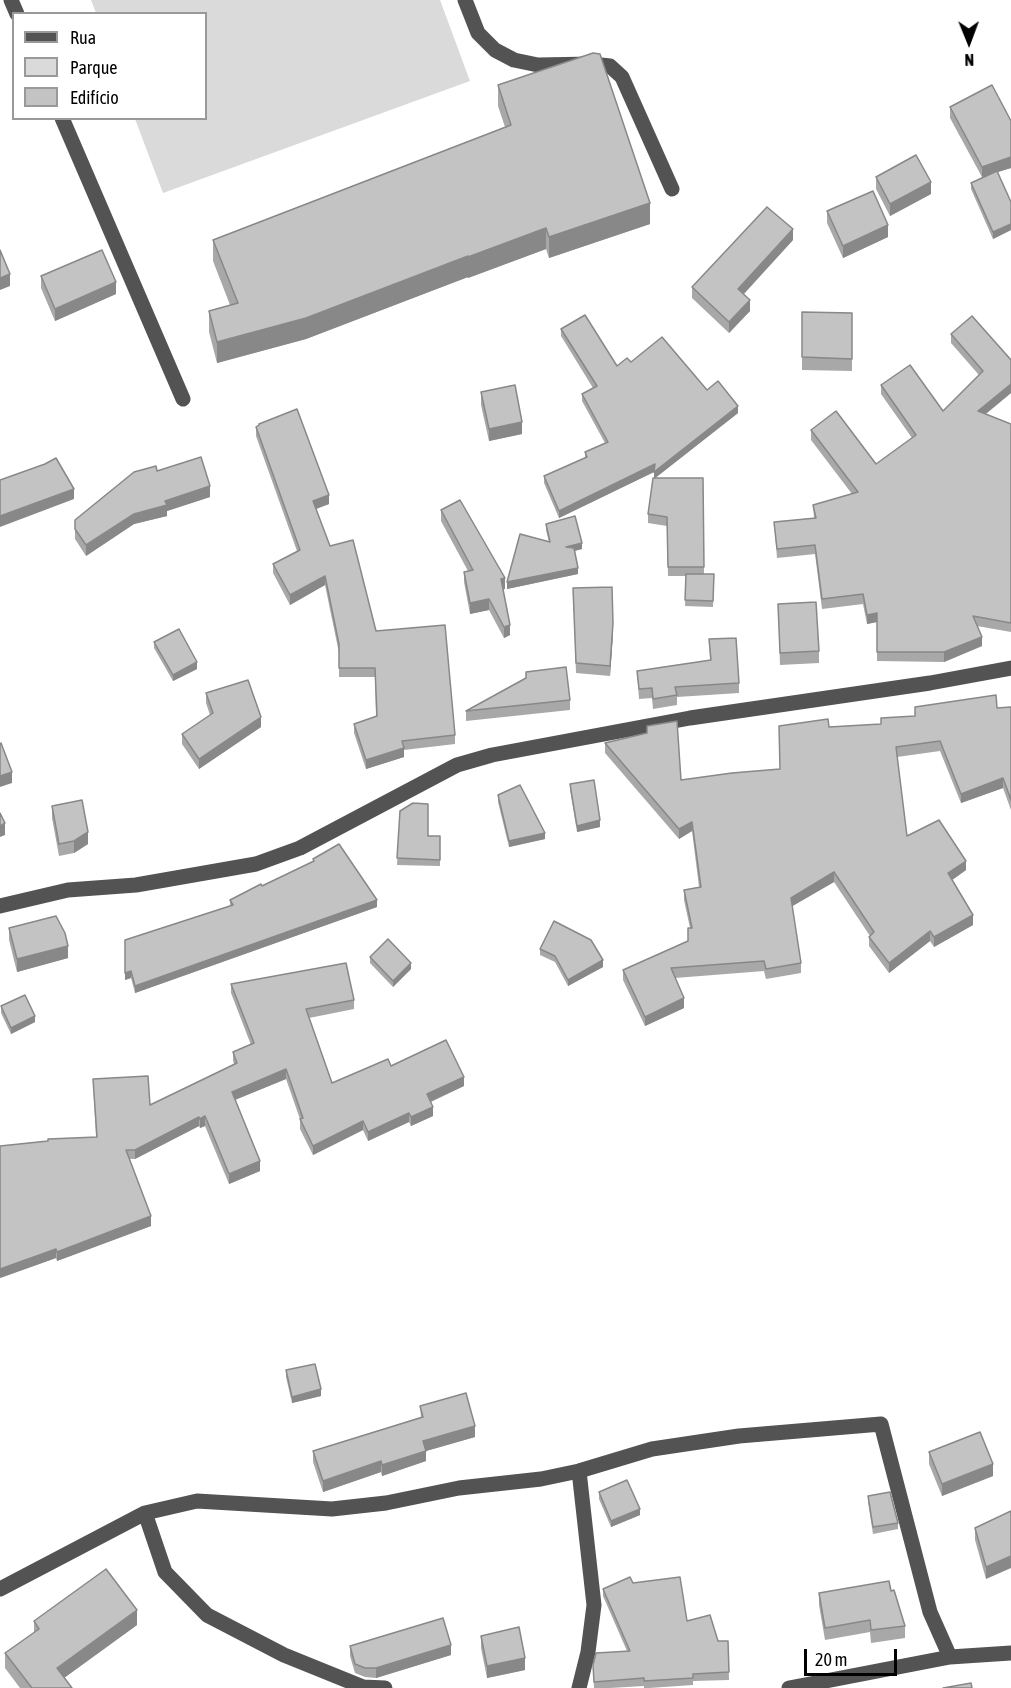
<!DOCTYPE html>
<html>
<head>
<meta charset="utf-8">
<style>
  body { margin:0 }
  #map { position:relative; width:1011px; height:1688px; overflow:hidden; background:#fff; font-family:"Asap Condensed",sans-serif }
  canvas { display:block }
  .legend { position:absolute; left:12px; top:12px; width:195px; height:108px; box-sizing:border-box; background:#fff; border:2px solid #999; margin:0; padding:8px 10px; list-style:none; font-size:18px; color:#000 }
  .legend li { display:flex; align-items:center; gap:12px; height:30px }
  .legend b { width:30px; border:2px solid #999 }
  .north { position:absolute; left:939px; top:12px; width:60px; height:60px; -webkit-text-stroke:4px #fff; paint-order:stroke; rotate:179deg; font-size:16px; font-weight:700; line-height:24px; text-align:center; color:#000 }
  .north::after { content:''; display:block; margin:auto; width:21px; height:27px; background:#000; clip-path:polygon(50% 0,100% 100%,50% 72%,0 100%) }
  .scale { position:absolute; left:804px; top:1649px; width:93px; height:27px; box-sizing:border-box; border:3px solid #000; border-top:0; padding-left:8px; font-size:18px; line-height:21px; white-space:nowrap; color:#000; -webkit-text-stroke:4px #fff; paint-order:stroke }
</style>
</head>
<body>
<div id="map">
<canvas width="1011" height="1688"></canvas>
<ul class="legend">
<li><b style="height:8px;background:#535353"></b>Rua</li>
<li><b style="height:16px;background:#dadada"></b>Parque</li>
<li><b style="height:16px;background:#c3c3c3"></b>Edifício</li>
</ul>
<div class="north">N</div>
<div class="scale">20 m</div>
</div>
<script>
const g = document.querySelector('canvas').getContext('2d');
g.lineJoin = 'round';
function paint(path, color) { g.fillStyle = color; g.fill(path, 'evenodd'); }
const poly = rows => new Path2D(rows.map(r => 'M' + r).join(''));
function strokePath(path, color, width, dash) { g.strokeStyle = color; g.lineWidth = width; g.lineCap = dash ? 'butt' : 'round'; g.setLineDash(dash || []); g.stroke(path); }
const green = poly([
  [91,0,440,0,470,81,163,193,135,119,206,118,206,14,96,13]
]);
const minor = poly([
  [11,0,17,14],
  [465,0,478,33,495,50,514,60,538,65,592,64,610,66,622,77,672,189],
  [62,118,183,399],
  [0,906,68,890,136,885,256,864,300,848,457,765,492,755,690,718,930,683,1011,668],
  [145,1513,165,1572,207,1615,284,1655,363,1687,385,1688],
  [0,1589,145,1513,197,1501,332,1509,386,1503,459,1488,541,1479,579,1471,652,1449,739,1436,881,1424,930,1612,950,1657,1011,1653],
  [579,1688,588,1652,594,1605,579,1471],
  [789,1688,950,1657]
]);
const wall = poly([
  [498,85,650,224,549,258,546,249,468,278,468,277,306,339,217,363,209,332,209,311,230,305,213,261,213,240,505,127,498,106],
  [950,107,1011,121,1011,168,997,172,1011,202,1011,230,993,239,971,189,971,183,986,176,982,177,950,118],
  [876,177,931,194,890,216,876,189],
  [827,211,888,237,843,258,827,223],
  [793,240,744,294,750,311,729,333,692,298,692,287],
  [41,276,116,294,55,321,41,288],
  [802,312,852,313,852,371,802,370],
  [561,329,617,366,631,362,707,390,738,413,655,478,703,478,704,574,714,574,713,607,685,606,686,576,668,576,667,526,648,523,648,514,654,478,654,472,559,518,544,483,544,476,585,458,585,452,605,443,582,401,582,394,593,388,561,336],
  [951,334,1011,360,1011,393,986,414,1011,424,1011,632,977,626,982,646,944,662,877,661,877,622,867,624,863,604,822,609,815,554,777,558,774,522,814,518,813,505,852,494,811,440,811,430,876,464,912,438,881,394,881,385,943,411,979,375,951,343],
  [481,392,522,434,489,441,481,405],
  [259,424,329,504,316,509,330,546,376,631,455,735,455,744,404,750,404,757,366,769,354,733,354,724,376,717,375,677,339,677,339,653,325,585,290,605,273,573,273,564,297,551,256,436,256,427,259,426],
  [157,471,210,497,167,511,167,516,134,524,86,556,75,539,75,520],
  [441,510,505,589,503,589,510,635,504,638,489,610,470,614,464,582,464,572,468,571,441,521],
  [546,524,582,549,574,551,578,574,507,589,549,542,546,530],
  [573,588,613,633,610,676,576,673],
  [778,604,819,651,819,663,780,665],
  [709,639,739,683,739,693,677,697,677,705,653,709,652,698,639,699,637,671,710,660],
  [154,642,197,669,173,681,154,648],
  [526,672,570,700,570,710,466,721,466,711,526,678],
  [206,693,261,727,199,769,182,744,182,734,210,715,206,703],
  [1011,707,1011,810,1003,788,961,803,940,751,897,757,907,836,966,870,952,880,973,925,934,947,930,941,889,973,869,946,869,937,870,936,834,882,792,906,801,963,801,973,766,979,764,971,675,978,684,1008,645,1026,623,980,623,970,688,941,688,928,690,928,684,900,684,890,699,887,692,831,679,839,605,753,605,743,647,733,647,726,681,780,780,769,829,727,881,724,915,716],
  [570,784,600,827,577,832,570,790],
  [498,795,545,839,509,847,498,802],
  [52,806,88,844,74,853,59,856,52,818],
  [400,811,428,836,440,836,440,866,397,865],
  [313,859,377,907,135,993,131,978,125,980,125,940,230,906,230,900,313,862],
  [9,928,68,958,17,972,9,940],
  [540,949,603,967,568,986,555,962,540,955],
  [370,957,411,969,393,987,370,963],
  [231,984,354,1000,354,1009,309,1018,332,1083,391,1066,464,1086,431,1102,433,1116,411,1126,409,1122,368,1141,363,1130,313,1155,300,1129,300,1119,286,1079,235,1100,260,1171,229,1184,205,1126,200,1128,199,1126,135,1159,129,1159,151,1226,57,1261,56,1258,0,1278,96,1137,93,1079,150,1105,234,1064,233,1061,233,1052,251,1045,231,993],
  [1,1006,35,1022,11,1034,1,1013],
  [286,1370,321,1396,292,1403,286,1377],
  [420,1406,475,1437,426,1451,426,1461,382,1476,381,1472,323,1492,313,1462,313,1451,421,1417],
  [929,1452,993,1476,942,1496,929,1464],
  [599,1492,640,1515,611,1527,599,1499],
  [868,1496,898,1523,898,1529,873,1534,868,1502],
  [1011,1511,986,1579,975,1540,975,1528],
  [633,1583,687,1621,718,1641,728,1641,729,1680,693,1681,693,1685,649,1688,644,1688,644,1686,610,1688,594,1688,593,1665,627,1651,603,1596,603,1589],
  [891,1591,905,1626,905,1638,871,1643,870,1632,825,1640,819,1605,819,1593],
  [34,1621,137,1625,64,1678,72,1688,20,1688,5,1668,5,1653,34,1633],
  [481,1636,525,1670,487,1678,481,1648],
  [350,1646,451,1655,376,1678,365,1677,355,1673,350,1656]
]);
const shadedWall = poly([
  [1011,157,1011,168,982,177,982,167],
  [931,182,931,194,890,216,890,204],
  [650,203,650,224,549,258,549,237],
  [1011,224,1011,230,993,239,993,232],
  [888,225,888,237,843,258,843,246],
  [546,228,546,249,468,278,468,257],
  [793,229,793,240,738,300,738,289],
  [468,256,468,277,306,339,217,363,217,342],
  [10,274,10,286,0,290,0,278],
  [116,282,116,294,55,321,55,309],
  [750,300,750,311,729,333,729,322],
  [1011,384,1011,393,978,420,978,411],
  [738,406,738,413,654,479,654,472,559,518,559,511],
  [522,422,522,434,489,441,489,429],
  [210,486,210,497,167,511,167,516,134,524,86,556,86,545,134,514,165,501],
  [74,489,74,499,0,527,0,516],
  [329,495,329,504,313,510,313,501],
  [582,543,582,549,566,553,566,547],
  [578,568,578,574,507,589,507,582],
  [325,576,325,585,290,605,290,595],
  [505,578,505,589,501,590,501,579],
  [489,599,489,610,470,614,470,603],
  [877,613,877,622,867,624,867,615],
  [613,623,613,633,610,676,610,666],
  [510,625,510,635,504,638,504,627],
  [982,637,982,646,944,662,944,652],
  [197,662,197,669,173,681,173,675],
  [261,717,261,727,199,769,199,759],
  [404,748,404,757,366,769,366,760],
  [12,772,12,783,0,787,0,776],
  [1003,778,1003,788,961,803,961,794],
  [600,820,600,827,577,832,577,826],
  [692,822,692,831,679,839,679,829],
  [5,823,5,835,0,837,0,826],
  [88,832,88,844,74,853,74,841],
  [545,833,545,839,509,847,509,841],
  [966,861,966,870,948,883,948,873],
  [834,872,834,882,791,907,791,898],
  [377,900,377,907,135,993,135,986],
  [973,915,973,925,934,947,934,937],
  [930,931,930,941,889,973,889,963],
  [68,946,68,958,17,972,17,959],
  [603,960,603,967,568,986,568,980],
  [411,963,411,969,393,987,393,981],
  [131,971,131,978,125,980,125,973],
  [684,998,684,1008,645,1026,645,1017],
  [35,1016,35,1022,11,1034,11,1028],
  [286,1069,286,1079,232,1101,232,1092],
  [464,1077,464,1086,427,1103,427,1094],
  [433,1107,433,1116,411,1126,411,1117],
  [409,1113,409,1122,368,1141,368,1132],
  [205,1116,205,1126,200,1128,200,1119],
  [199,1117,199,1126,135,1159,135,1150],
  [363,1121,363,1130,313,1155,313,1146],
  [260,1161,260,1171,229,1184,229,1174],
  [151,1216,151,1226,57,1261,57,1252],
  [56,1249,56,1258,0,1278,0,1269],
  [321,1389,321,1396,292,1403,292,1397],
  [475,1426,475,1437,426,1451,426,1461,382,1476,382,1465,423,1441],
  [381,1461,381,1472,323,1492,323,1481],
  [993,1464,993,1476,942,1496,942,1484],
  [640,1509,640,1515,611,1527,611,1521],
  [1011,1556,1011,1568,986,1579,986,1567],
  [137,1610,137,1625,57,1683,57,1668],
  [451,1645,451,1655,376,1678,376,1668],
  [525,1658,525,1670,487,1678,487,1666]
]);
const building = poly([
  [593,53,600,54,650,203,549,237,546,228,468,257,468,256,306,318,217,342,209,311,238,303,213,240,511,125,498,85,593,53],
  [992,85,1011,121,1011,157,982,167,950,107,992,85],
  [916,155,931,182,890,204,876,177,916,155],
  [997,171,1011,202,1011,224,993,232,971,183,997,171],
  [873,191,888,225,843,246,827,211,873,191],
  [767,207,793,229,738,289,750,300,729,322,692,287,767,207],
  [0,250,10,274,0,278,0,250],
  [102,250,116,282,55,309,41,276,102,250],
  [802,312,852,313,852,359,802,357,802,312],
  [585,315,617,366,627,358,631,362,662,337,707,390,718,381,738,406,654,472,655,464,559,511,544,476,587,457,585,452,608,442,582,394,597,386,561,329,585,315],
  [972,316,1011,360,1011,384,978,411,1011,424,1011,623,973,616,982,637,944,652,877,652,877,613,867,615,863,594,822,599,815,545,777,549,774,522,816,518,813,505,858,492,811,430,836,411,876,464,916,435,881,385,910,365,943,411,983,371,951,334,972,316],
  [515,385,522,422,489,429,481,392,515,385],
  [297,409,329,495,313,501,330,546,353,540,376,631,445,625,455,735,402,741,404,748,366,760,354,724,377,716,375,668,339,668,339,644,325,576,290,595,273,564,300,550,256,427,259,425,259,424,297,409],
  [201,457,210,486,165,501,167,505,134,514,86,545,75,529,75,520,134,472,156,466,157,471,201,457],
  [56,458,74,489,0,516,0,480,45,464,56,458],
  [653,478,703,478,704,567,668,567,667,517,648,514,653,478],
  [460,500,505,578,501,579,510,625,504,627,489,599,470,603,464,572,473,570,441,510,460,500],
  [575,516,582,543,566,547,574,548,578,568,507,582,520,534,550,542,546,524,575,516],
  [686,574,714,574,713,601,685,600,686,574],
  [612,587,613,623,610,666,576,663,573,588,612,587],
  [816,602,819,651,780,653,778,604,816,602],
  [179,629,197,662,173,675,154,642,179,629],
  [736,638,739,683,675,687,677,695,653,699,652,688,639,689,637,671,711,660,709,639,736,638],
  [566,667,570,700,466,711,526,678,526,672,566,667],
  [248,680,261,717,199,759,182,734,213,713,206,693,248,680],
  [996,695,997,708,1011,707,1011,800,1003,778,961,794,940,741,896,747,907,836,939,820,966,861,948,873,973,915,934,937,930,931,889,963,869,937,874,932,834,872,791,898,801,963,766,969,764,961,671,968,684,998,645,1017,623,970,688,941,688,928,692,928,684,890,701,887,692,822,679,829,605,743,647,733,647,726,677,721,681,780,732,773,780,769,779,726,828,719,829,727,881,724,881,718,915,716,915,707,996,695],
  [1,743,12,772,0,776,0,744,1,743],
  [594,780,600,820,577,826,570,784,594,780],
  [520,785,545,833,509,841,498,795,520,785],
  [82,800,88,832,74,841,59,844,52,806,82,800],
  [413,803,428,804,428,836,440,836,440,860,397,858,400,811,413,803],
  [0,813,5,823,0,826,0,813],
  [339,844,377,900,135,986,131,971,125,973,125,940,233,905,230,900,261,884,262,886,314,861,313,859,339,844],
  [56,916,65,933,68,946,17,959,9,928,56,916],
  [554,921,591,940,603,960,568,980,555,956,540,949,554,921],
  [388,939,411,963,393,981,370,957,388,939],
  [346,963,354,1000,306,1009,332,1083,388,1059,391,1066,446,1040,464,1077,427,1094,433,1107,411,1117,409,1113,368,1132,363,1121,313,1146,300,1119,303,1118,286,1069,232,1092,260,1161,229,1174,205,1116,200,1119,199,1117,135,1150,126,1150,151,1216,57,1252,56,1249,0,1269,0,1146,48,1141,48,1139,97,1137,93,1079,148,1076,150,1105,237,1063,233,1052,254,1043,231,984,346,963],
  [25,995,35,1016,11,1028,1,1006,25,995],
  [315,1364,321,1389,292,1397,286,1370,315,1364],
  [466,1393,475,1426,423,1441,426,1451,382,1465,381,1461,323,1481,313,1451,423,1417,420,1406,466,1393],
  [980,1432,993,1464,942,1484,929,1452,980,1432],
  [627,1480,640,1509,611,1521,599,1492,627,1480],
  [890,1492,898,1523,873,1527,868,1496,890,1492],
  [1011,1511,1011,1556,986,1567,975,1528,1011,1511],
  [106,1569,137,1610,57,1668,72,1688,32,1688,5,1653,39,1629,34,1621,106,1569],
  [630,1577,633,1583,680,1577,687,1621,710,1615,718,1641,728,1641,729,1672,693,1674,693,1678,644,1681,644,1678,594,1682,593,1665,596,1653,630,1651,603,1589,630,1577],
  [889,1581,891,1591,894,1590,905,1626,871,1630,870,1620,825,1628,819,1593,889,1581],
  [443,1618,451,1645,376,1668,365,1668,355,1664,350,1646,443,1618],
  [519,1627,525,1658,487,1666,481,1636,519,1627],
  [971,1683,972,1688,943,1688,971,1683]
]);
paint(green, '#dadada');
strokePath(minor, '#535353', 15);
paint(wall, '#a8a8a8');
paint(shadedWall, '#888');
paint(building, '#c3c3c3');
strokePath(building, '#888', 1.5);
</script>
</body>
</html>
